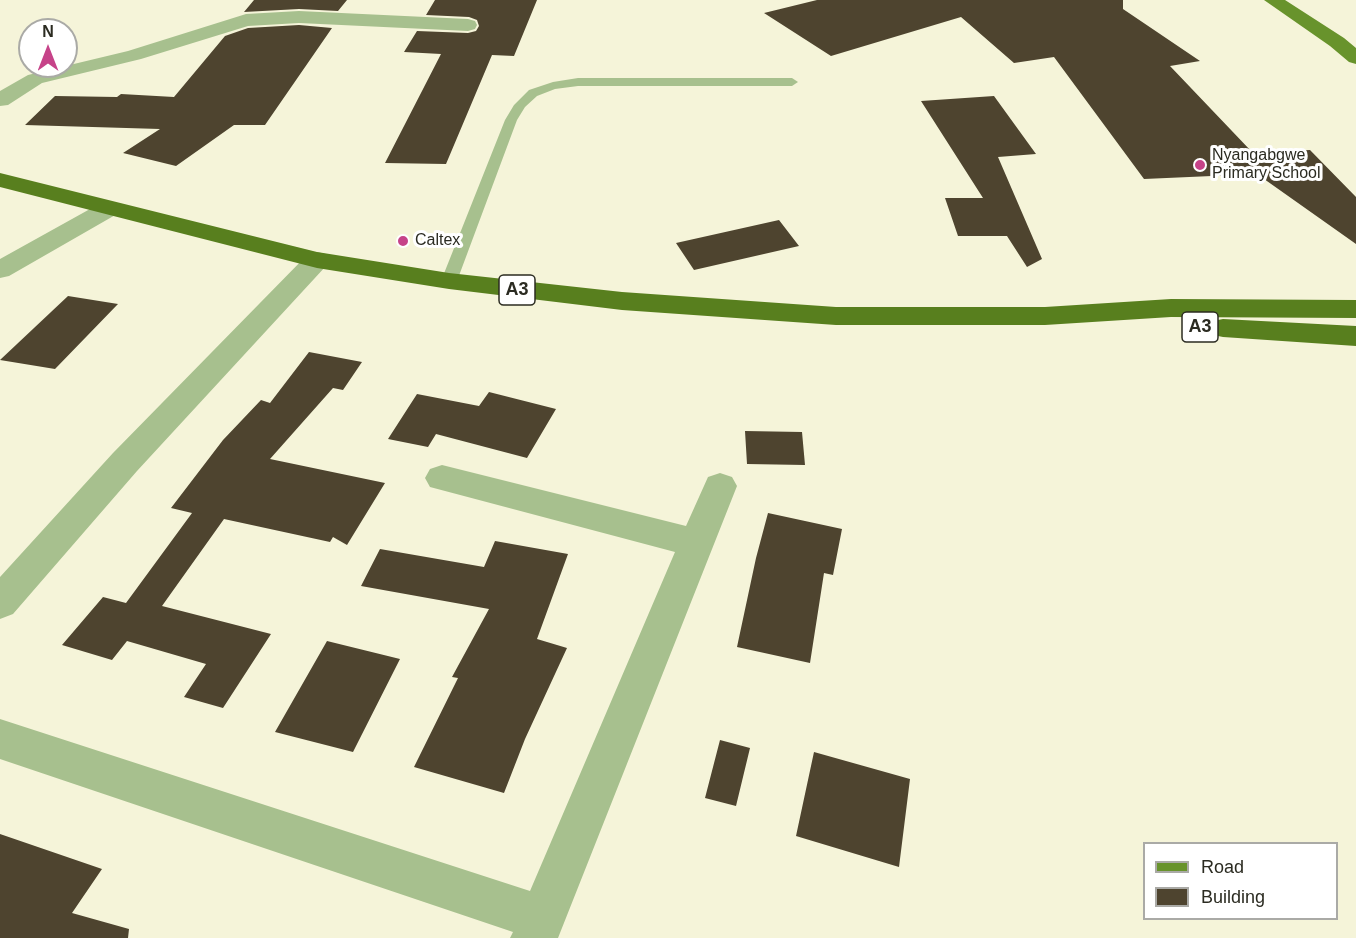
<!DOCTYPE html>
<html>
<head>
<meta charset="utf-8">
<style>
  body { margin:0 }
  #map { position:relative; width:1356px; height:938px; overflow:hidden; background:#f5f4d9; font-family:Arial,sans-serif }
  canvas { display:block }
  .legend { position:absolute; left:1143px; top:842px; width:195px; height:78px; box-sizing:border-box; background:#fff; border:2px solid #aaaaa6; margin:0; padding:8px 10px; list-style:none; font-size:18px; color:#2b2b21 }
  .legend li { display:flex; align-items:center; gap:12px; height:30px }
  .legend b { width:30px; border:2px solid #aaaaa6 }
  .north { position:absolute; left:18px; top:18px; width:60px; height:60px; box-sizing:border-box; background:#fff; border:2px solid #aaaaa6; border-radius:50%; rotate:0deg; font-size:16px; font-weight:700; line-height:24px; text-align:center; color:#2b2b21 }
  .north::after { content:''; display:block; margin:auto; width:21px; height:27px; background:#c64389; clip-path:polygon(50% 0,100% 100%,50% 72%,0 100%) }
</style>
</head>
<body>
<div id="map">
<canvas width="1356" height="938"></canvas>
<ul class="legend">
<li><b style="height:8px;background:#68932c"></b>Road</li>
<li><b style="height:16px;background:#4e442f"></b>Building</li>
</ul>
<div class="north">N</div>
</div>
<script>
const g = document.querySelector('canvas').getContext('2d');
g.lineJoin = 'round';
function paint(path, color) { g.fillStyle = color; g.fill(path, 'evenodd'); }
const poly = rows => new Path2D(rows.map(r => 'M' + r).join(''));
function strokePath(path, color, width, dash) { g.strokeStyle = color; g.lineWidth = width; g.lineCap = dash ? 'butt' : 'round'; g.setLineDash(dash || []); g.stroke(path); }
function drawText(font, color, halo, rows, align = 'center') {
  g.font = font + ' Arial,sans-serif'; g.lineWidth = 6; g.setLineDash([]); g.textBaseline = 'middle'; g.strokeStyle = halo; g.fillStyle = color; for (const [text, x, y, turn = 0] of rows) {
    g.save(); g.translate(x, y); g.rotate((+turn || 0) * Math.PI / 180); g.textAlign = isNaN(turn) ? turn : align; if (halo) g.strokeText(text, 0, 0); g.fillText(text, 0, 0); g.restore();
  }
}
const building = poly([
  [254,0,347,0,338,11,299,9,244,12],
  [435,0,537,0,514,56,492,55,446,164,385,163,441,54,404,52,417,31,468,33,476,31,479,26,477,20,469,17,426,15],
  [817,0,1123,0,1123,9,1200,61,1170,66,1252,152,1310,150,1356,197,1356,244,1257,174,1144,179,1054,57,1014,63,961,17,831,56,764,13],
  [299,25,332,28,265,125,234,125,176,166,123,153,160,129,25,125,55,96,117,97,121,94,174,97,225,36,248,28],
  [994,96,1036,154,998,157,1042,259,1027,267,1007,236,958,236,945,198,983,198,921,101],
  [779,220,799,246,694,270,676,243],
  [68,296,118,304,55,369,0,360],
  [309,352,362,362,343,390,333,388,270,459,385,483,347,545,333,537,330,542,224,519,162,606,271,634,223,708,184,697,206,664,127,641,112,660,62,645,103,597,126,603,192,513,171,508,223,440,261,400,270,403],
  [489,392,556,409,527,458,436,434,428,447,388,439,417,394,479,406],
  [745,431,802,432,805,465,747,464],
  [768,513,842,529,833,575,824,573,810,663,737,647,756,558],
  [495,541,568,554,537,639,567,648,525,739,504,793,414,767,458,678,452,677,489,609,361,586,380,549,484,567],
  [327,641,400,659,353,752,275,732],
  [720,740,750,748,736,806,705,798],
  [814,752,910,779,899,867,796,836],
  [0,834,102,869,72,913,129,929,128,938,0,938]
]);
const lane = poly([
  [578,78,792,78,798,82,792,86,578,86,555,89,537,96,525,107,517,120,457,281,449,286,443,285,441,281,505,120,514,105,529,90,553,82,578,78]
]);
const street = poly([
  [299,11,468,19,475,21,477,25,475,29,468,31,299,23,248,26,141,59,42,83,8,105,0,106,0,91,28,75,128,51,246,14,299,11],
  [108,202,117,204,120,209,117,214,9,276,0,278,0,259,99,204,108,202],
  [317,252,326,254,330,260,326,266,137,471,13,614,0,619,0,577,113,453,308,254,317,252],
  [442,465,686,526,708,477,720,473,732,477,737,486,558,938,510,938,513,932,0,759,0,719,530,891,675,552,430,487,425,478,430,469,442,465]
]);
const primary = poly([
  [1264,0,1285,0,1344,38,1356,48,1356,64,1349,62,1330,46,1264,0]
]);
const highway = poly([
  [0,173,317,252,449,273,622,292,836,307,1045,307,1171,299,1356,300,1356,318,1171,317,1045,325,836,325,622,310,449,289,317,268,0,187,0,173],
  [1223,319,1356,326,1356,346,1223,337,1213,335,1209,328,1213,321,1223,319]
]);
const markers = [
  [1200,165,6,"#c64389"],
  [403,241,6,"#c64389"]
];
const farPoinames = [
  ["Nyangabgwe",1212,156],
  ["Primary School",1212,174],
  ["Caltex",415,241]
];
const shields = [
  [517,290,36],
  [1200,327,36]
];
const shieldNames = [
  ["A3",517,290],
  ["A3",1200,327]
];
paint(building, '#4e442f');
paint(lane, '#a7c08e');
paint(street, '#a7c08e');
paint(primary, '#68932c');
paint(highway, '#587f1e');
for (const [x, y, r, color] of markers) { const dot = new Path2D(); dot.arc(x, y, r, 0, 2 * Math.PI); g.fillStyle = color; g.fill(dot); strokePath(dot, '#fff', 2); }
drawText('16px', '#2b2b21', '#fff', farPoinames, 'left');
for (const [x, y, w] of shields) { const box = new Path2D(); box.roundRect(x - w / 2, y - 15, w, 30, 4.5); g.fillStyle = '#fff'; g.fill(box); strokePath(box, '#2b2b21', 1.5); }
drawText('bold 18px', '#2b2b21', null, shieldNames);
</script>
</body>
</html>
